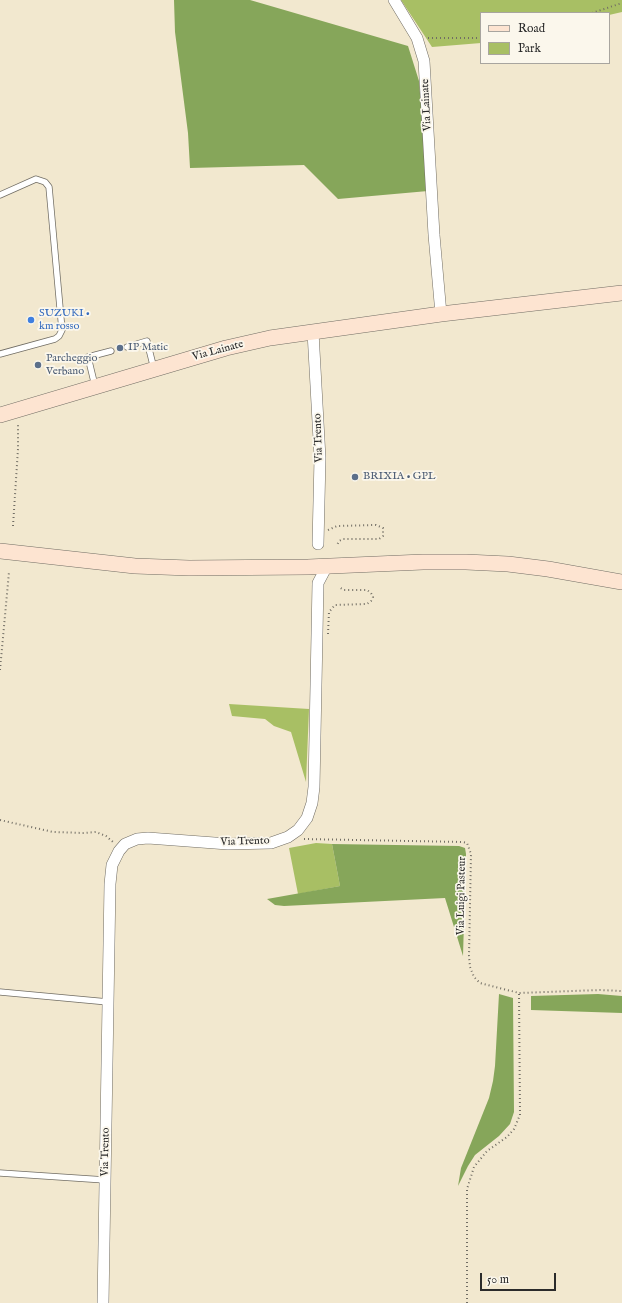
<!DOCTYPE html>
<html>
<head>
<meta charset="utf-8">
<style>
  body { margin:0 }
  #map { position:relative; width:622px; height:1303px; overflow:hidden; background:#f2e8cf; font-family:"IM FELL English",serif }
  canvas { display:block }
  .legend { position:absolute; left:480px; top:12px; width:130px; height:52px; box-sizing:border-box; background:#fbf7ec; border:1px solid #a8a59f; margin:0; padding:5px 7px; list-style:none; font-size:12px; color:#2b2b2b }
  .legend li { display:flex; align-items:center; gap:8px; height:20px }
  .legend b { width:20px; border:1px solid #a8a59f }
  .scale { position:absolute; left:480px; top:1273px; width:76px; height:18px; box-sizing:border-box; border:2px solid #2b2b2b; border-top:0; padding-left:5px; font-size:12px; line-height:14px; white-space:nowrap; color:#2b2b2b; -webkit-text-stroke:3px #fbf7ec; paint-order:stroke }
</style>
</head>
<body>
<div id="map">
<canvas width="622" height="1303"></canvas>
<ul class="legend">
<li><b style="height:5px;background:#fde4d1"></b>Road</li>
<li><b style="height:11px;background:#a8bf64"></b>Park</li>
</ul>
<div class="scale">50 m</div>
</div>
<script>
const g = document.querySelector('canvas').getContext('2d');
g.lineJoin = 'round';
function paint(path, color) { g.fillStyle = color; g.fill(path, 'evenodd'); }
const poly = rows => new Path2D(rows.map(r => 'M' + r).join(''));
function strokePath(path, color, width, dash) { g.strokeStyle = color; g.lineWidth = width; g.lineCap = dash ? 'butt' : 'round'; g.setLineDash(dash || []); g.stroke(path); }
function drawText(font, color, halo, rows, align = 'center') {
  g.font = font + ' "IM FELL English",serif'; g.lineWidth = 3.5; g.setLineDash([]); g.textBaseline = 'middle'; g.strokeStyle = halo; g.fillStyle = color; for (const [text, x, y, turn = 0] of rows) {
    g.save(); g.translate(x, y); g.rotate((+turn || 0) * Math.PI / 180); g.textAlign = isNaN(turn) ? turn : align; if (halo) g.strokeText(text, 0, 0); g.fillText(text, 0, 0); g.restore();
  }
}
const green = poly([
  [401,0,622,0,622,12,609,15,609,13,481,13,481,43,432,47],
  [229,704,309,709,306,782,291,732,274,726,265,719,232,716],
  [316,843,332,844,340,886,298,894,289,848]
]);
const forest = poly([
  [174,0,250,0,408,46,419,81,428,191,338,199,304,165,190,168,188,133,175,32],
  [332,844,459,846,465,848,466,854,463,956,445,898,284,906,275,905,267,899,340,886],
  [499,994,513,998,514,1112,510,1124,499,1136,475,1155,468,1166,458,1186,461,1168,489,1098,493,1081,495,1066],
  [598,994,622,996,622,1013,531,1010,531,996]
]);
const path = poly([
  [592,13,622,3],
  [428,38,481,38],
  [13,526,18,449,18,423],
  [328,530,337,526,376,525,383,528,383,536,379,539,343,539,339,541,337,545],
  [328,634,329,612,335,605,367,604,371,601,373,597,371,593,367,590,344,590,339,587],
  [0,670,9,572],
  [0,820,53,832,83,833,96,832,106,836,113,842],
  [304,839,463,842,467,843,471,854,469,956,470,967,474,977,480,983,519,993,600,990,622,991],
  [467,1303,467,1189,474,1167,487,1151,507,1137,514,1129,520,1115,519,993]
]);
const service = poly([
  [0,195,36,179,45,182,49,187,62,330,59,336,55,339,0,354],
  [127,347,147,341,154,369],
  [95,386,88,357,111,351],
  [0,992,108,1002],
  [0,1173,105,1180]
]);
const minor = poly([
  [394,0,417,38,424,61,434,235,441,314],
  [313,332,320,458,318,544],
  [103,1303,110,884,112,865,119,851,125,844,137,839,148,838,228,844,271,843,288,837,298,830,307,818,312,803,314,787,318,583,327,566]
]);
const secondary = poly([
  [0,415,226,348,270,338,441,314,622,293],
  [0,551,135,566,189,568,308,567,423,562,466,562,508,564,548,569,622,582]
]);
const markers = [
  [31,320,4,"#3f7fe0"],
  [120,348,4,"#5c6f8a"],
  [38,365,4,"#5c6f8a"],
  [355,477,4,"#5c6f8a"]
];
const streetNames = [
  ["Via Lainate",427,105,-93],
  ["Via Lainate",218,351,-15],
  ["Via Trento",319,438,-92],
  ["Via Trento",245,842,-2],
  ["Via Luigi Pasteur",462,896,-89],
  ["Via Trento",106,1152,-89]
];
const shopNames = [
  ["SUZUKI •",39,314],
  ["km rosso",39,327]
];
const serviceNames = [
  ["IP Matic",128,348],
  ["Parcheggio",46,359],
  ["Verbano",46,372],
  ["BRIXIA • GPL",363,477]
];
paint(green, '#a8bf64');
paint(forest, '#86a65a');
strokePath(service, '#716d64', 7);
strokePath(minor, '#716d64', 12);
strokePath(secondary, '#716d64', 16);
strokePath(path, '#716d64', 2, [1, 3]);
strokePath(service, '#fff', 5.5);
strokePath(minor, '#fff', 11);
strokePath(secondary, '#fde4d1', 15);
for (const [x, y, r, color] of markers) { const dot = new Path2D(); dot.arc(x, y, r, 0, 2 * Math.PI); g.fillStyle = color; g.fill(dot); strokePath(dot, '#fbf7ec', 1.5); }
drawText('11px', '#2b2b2b', '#fbf7ec', streetNames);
drawText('11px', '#366cbe', '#fbf7ec', shopNames, 'left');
drawText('11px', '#4e5e75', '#fbf7ec', serviceNames, 'left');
</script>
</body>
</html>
